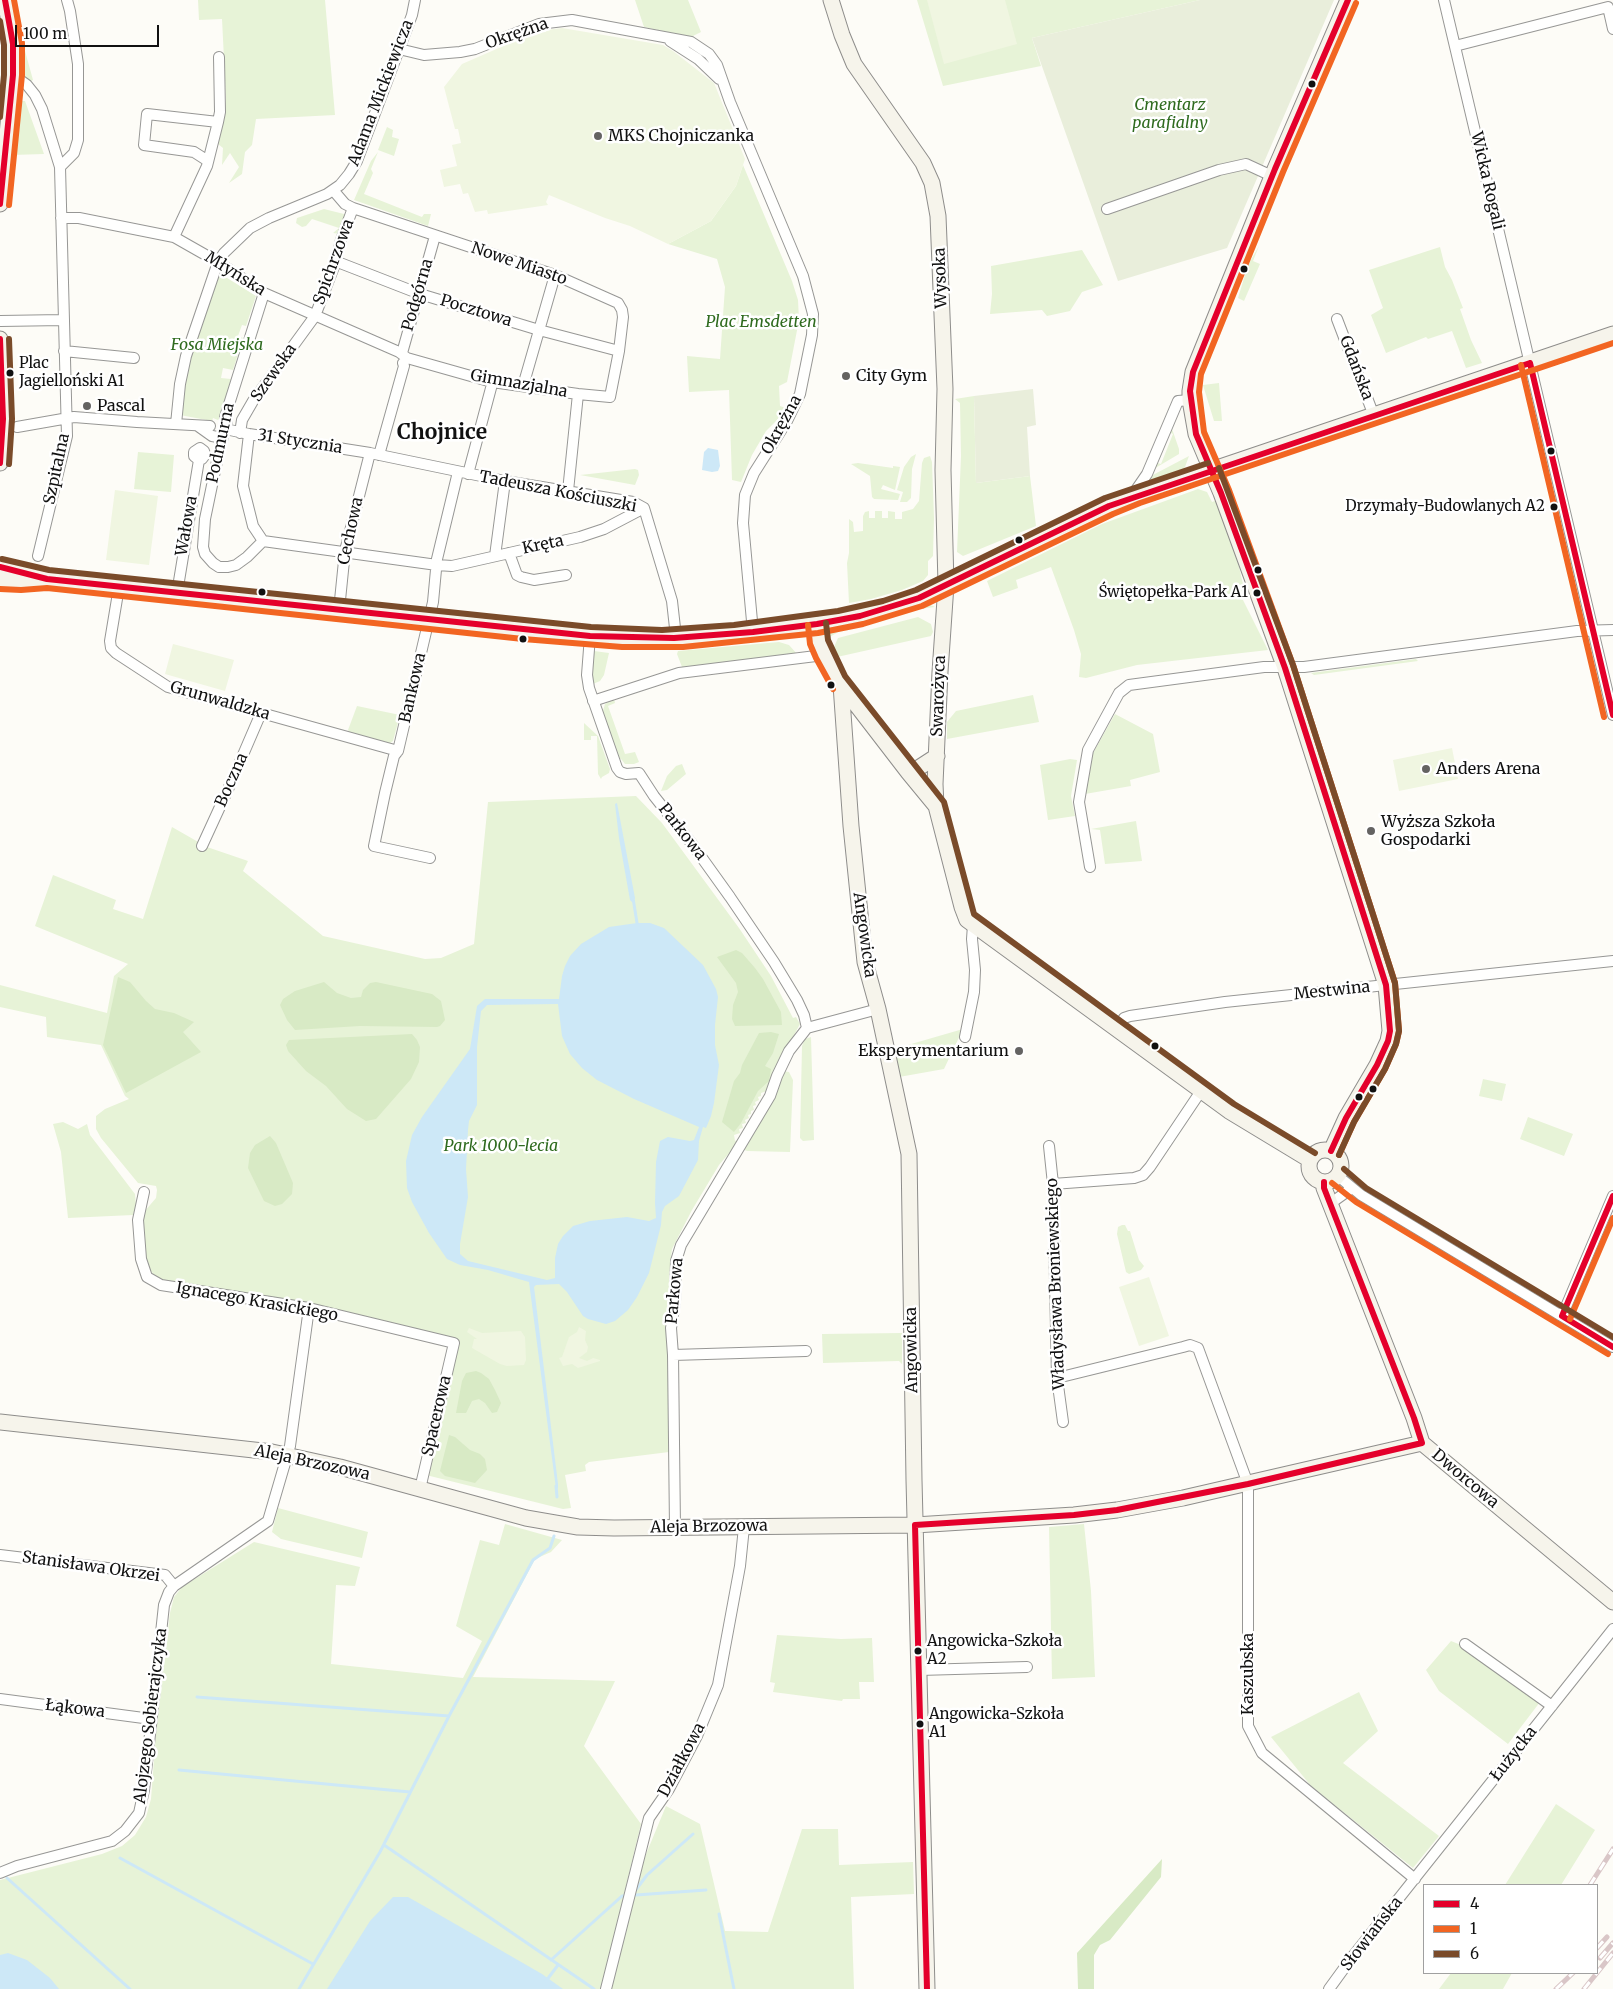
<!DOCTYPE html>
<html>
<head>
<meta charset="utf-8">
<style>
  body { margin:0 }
  #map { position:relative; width:1613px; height:1989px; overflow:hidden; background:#fdfcf7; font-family:Merriweather,serif }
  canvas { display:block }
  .legend { position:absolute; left:1423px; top:1884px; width:175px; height:90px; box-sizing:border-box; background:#fff; border:1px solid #a0a0a0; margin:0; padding:6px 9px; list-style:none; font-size:15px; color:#111 }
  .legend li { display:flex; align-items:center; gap:10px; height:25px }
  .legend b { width:25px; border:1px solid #a0a0a0 }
  .scale { position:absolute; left:15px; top:25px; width:144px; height:22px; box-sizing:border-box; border:2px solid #111; border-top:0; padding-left:6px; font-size:15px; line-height:18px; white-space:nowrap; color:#111; -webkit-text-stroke:4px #fff; paint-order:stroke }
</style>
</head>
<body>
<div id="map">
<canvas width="1613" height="1989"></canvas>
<ul class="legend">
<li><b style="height:6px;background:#e4002b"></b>4</li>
<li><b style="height:6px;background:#f26522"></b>1</li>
<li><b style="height:6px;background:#7a4b2a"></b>6</li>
</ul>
<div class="scale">100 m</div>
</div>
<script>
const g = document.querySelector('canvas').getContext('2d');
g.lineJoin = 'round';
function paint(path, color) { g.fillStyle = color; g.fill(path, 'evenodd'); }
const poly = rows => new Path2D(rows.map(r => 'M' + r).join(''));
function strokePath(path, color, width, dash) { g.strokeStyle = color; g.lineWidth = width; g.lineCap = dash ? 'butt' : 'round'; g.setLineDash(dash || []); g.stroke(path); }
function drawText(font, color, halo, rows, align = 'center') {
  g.font = font + ' Merriweather,serif'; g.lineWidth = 5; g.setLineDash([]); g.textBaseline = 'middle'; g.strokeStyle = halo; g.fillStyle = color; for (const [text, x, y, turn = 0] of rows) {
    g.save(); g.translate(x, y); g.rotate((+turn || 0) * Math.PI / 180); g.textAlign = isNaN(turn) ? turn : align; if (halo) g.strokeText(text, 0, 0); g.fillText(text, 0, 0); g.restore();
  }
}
const green = poly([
  [198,0,325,0,335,115,256,119,252,145,245,152,242,174,229,183,239,167,230,153,222,165,223,148,218,144,224,118,226,99,222,19,199,20],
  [635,0,688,0,701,32,691,37,644,27],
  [917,0,1200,0,1032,38,1041,66,943,86],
  [19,29,33,80,29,82,21,72],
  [22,101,25,101,44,154,12,155],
  [387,127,393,130,392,137,399,139,394,156,378,150],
  [378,152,371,169,373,173,364,194,422,217,424,214,431,214,428,226,354,200,371,161],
  [743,165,792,281,798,300,799,320,787,382,779,386,780,406,786,408,780,417,766,431,752,455,741,482,732,480,729,390,689,392,687,356,720,359,725,287,717,259,668,244,711,221,736,186],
  [324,209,348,215,340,234,333,233,339,228,312,219,306,226,302,227,296,223,297,218],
  [1259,246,1253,261,1260,264,1244,301,1238,298,1248,265],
  [1440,247,1445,267,1452,280,1463,308,1460,309,1471,340,1482,363,1466,368,1452,331,1428,339,1426,337,1386,353,1371,315,1383,308,1369,270],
  [1082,250,1103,285,1082,292,1070,311,1047,316,1042,310,990,314,992,294,991,266],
  [219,273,256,296,246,326,242,325,238,336,243,338,233,370,223,368,221,378,231,379,220,418,218,420,213,418,212,421,180,415,182,382],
  [1219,383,1222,421,1214,421,1203,385],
  [974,396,976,483,1030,476,1036,526,963,556,957,552,961,456,960,403,955,399],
  [1171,426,1179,449,1179,454,1152,470,1155,462,1161,464,1173,434,1167,431],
  [138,452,174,455,171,492,134,489],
  [916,454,912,469,911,498,907,502,900,502,903,492,897,490,904,467,911,457],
  [930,456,932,462,934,518,933,556,928,561,928,575,923,581,902,590,871,599,849,603,847,563,849,553,849,519,853,522,854,532,863,531,863,516,865,512,869,511,869,518,875,518,875,511,882,511,882,518,888,518,888,511,895,512,895,519,902,519,902,512,913,509,919,501,922,463,924,458],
  [1189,456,1185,467,1179,473,1145,486,1149,477],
  [858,463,893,468,893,466,900,467,895,490,883,485,881,489,900,494,898,500,874,499,872,497,870,476,851,464],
  [635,469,638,470,639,475,635,485,580,475],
  [1198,489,1207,492,1212,502,1217,500,1237,558,1245,593,1241,596,1268,650,1137,665,1086,678,1079,677,1081,654,1074,630,1051,567,1016,580,1018,588,993,597,987,581,1102,524],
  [926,603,935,607,919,609,878,622,840,631,828,638,831,633,840,628,890,616],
  [918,617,931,624,933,632,931,636,837,657,835,652,834,647,838,638],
  [779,642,789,645,798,655,682,667,677,654,678,651],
  [594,651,609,653,604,675,600,681,593,684,592,662],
  [1416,659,1418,661,1314,675,1311,673],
  [1033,695,1039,722,947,739,947,722,956,711],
  [614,699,615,703,608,706,625,754,635,752,639,762,634,764,625,764,621,759,618,759,602,714,605,704],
  [357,706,400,715,393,741,390,743,349,732,348,730],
  [1115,714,1153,734,1160,772,1130,780,1131,786,1085,794,1093,753],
  [584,723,598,736,610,769,609,773,602,777,601,779,598,774,597,736,591,736,591,740,584,740],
  [1070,759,1077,760,1071,796,1075,816,1048,820,1040,765],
  [682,764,686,774,667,790,661,791,667,776,676,766],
  [636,796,662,823,739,928,771,976,793,1018,796,1017,800,1024,786,1050,770,1090,761,1093,761,1096,758,1097,759,1100,755,1102,756,1105,753,1106,754,1110,751,1111,751,1114,748,1115,749,1118,745,1120,746,1123,742,1124,743,1128,739,1129,740,1133,734,1135,735,1141,741,1139,719,1165,692,1210,672,1249,669,1275,669,1302,672,1305,669,1365,669,1452,589,1462,585,1465,586,1471,565,1475,571,1508,563,1509,426,1475,457,1343,165,1281,155,1276,150,1270,146,1258,142,1217,144,1212,156,1198,157,1190,156,1186,138,1183,101,1138,96,1129,96,1116,105,1109,129,1099,125,1096,101,1045,47,1037,46,1017,0,1007,0,985,107,1013,114,976,128,964,35,926,53,875,116,900,113,909,143,919,172,827,207,847,248,861,243,871,323,936,425,959,441,958,474,944,488,802],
  [1136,821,1142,861,1105,864,1100,830,1091,829],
  [963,1029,944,1069,899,1077,894,1049],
  [811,1037,814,1140,803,1141,800,1138,802,1046,805,1039],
  [783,1071,789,1072,793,1080,790,1152,747,1151,742,1149],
  [1483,1079,1506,1084,1502,1101,1479,1096],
  [1528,1117,1573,1134,1564,1156,1520,1139],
  [63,1122,78,1129,87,1124,90,1135,135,1194,136,1205,133,1215,68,1218,61,1152,53,1124],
  [1122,1225,1125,1225,1128,1231,1130,1231,1139,1260,1144,1266,1141,1270,1129,1274,1126,1272,1117,1234,1118,1227],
  [902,1333,902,1364,899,1361,823,1363,822,1334],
  [278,1508,368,1532,362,1558,281,1539,272,1532],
  [505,1524,562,1540,551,1552,535,1559,473,1677,615,1681,584,1746,641,1824,601,1989,0,1989,0,1880,102,1854,122,1846,135,1835,146,1817,151,1799,157,1721,170,1613,174,1597,182,1587,254,1542,360,1567,355,1586,336,1585,331,1664,463,1678,482,1641,456,1626,480,1540,499,1545],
  [1084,1524,1091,1591,1095,1677,1052,1679,1049,1527],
  [777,1635,841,1639,872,1638,874,1682,859,1682,860,1699,843,1699,842,1701,773,1692,775,1683,770,1682],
  [1451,1641,1461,1645,1540,1702,1508,1744,1439,1691,1426,1670],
  [1359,1692,1378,1731,1343,1763,1439,1836,1413,1868,1311,1786,1271,1737],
  [1556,1804,1595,1830,1561,1885,1505,1885],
  [666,1806,700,1824,725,1931,768,1932,802,1829,838,1829,839,1865,913,1862,914,1894,851,1897,854,1989,609,1989,634,1883],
  [1451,1973,1512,1973,1503,1989,1439,1989]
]);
const forest = poly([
  [736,950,742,953,755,968,763,979,781,1012,782,1025,735,1026,732,1019,733,1005,738,992,736,983,717,957],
  [118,977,130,982,146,1001,155,1009,174,1013,194,1022,183,1032,201,1052,126,1093,103,1045],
  [324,982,337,993,351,998,361,997,363,990,370,983,376,982,432,994,441,1001,445,1020,440,1026,437,1027,360,1026,295,1030,287,1020,280,1005,283,999,295,991],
  [771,1032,779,1034,773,1053,765,1066,771,1069,769,1081,758,1091,741,1123,734,1132,722,1122,734,1081,740,1073,742,1065,759,1033],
  [412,1034,417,1040,420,1047,419,1062,411,1079,376,1119,366,1121,347,1109,326,1086,306,1071,288,1051,286,1045,289,1040],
  [270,1136,276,1143,293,1183,292,1194,282,1204,275,1206,264,1201,248,1168,250,1153,255,1145],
  [476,1371,481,1373,489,1379,495,1390,501,1403,497,1412,492,1413,485,1403,479,1399,472,1401,466,1413,456,1413,462,1381,466,1373],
  [449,1435,455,1437,470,1450,480,1454,485,1459,487,1470,475,1483,445,1476,440,1471],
  [1162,1859,1161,1877,1110,1940,1100,1945,1094,1955,1094,1989,1078,1989,1077,1953]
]);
const cemetery = poly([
  [1200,0,1334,0,1227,248,1118,281,1032,38],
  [1033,389,1036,425,1027,427,1030,476,976,483,974,396]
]);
const pitch = poly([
  [927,0,1005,0,1017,44,944,64],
  [562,28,663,45,673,51,714,83,745,159,736,186,711,221,668,244,630,226,605,218,549,195,546,202,548,205,488,214,487,210,475,212,468,193,463,194,460,184,444,187,440,170,457,166,452,145,461,143,458,129,455,129,444,87,462,64,538,31],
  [115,490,158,496,149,565,106,560],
  [173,644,234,660,225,691,165,674],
  [1452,748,1458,779,1399,791,1393,760],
  [1149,1277,1169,1336,1139,1346,1119,1287],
  [579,1327,586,1331,585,1340,588,1347,587,1352,579,1358,587,1361,593,1358,600,1360,600,1361,578,1368,572,1364,563,1366,559,1358,562,1357,569,1337,577,1332],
  [469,1328,482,1333,521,1331,525,1337,526,1360,524,1365,507,1366,500,1364,472,1348,474,1339,477,1339,467,1332]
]);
const water = poly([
  [708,448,718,450,720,466,718,471,712,472,702,470,704,452],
  [617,803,635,898,632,902,630,900,619,838,615,804],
  [637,923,650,923,664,928,703,965,716,989,718,997,715,1025,715,1045,719,1065,714,1103,711,1116,706,1128,703,1127,699,1141,698,1160,679,1196,665,1206,662,1212,661,1225,649,1273,637,1297,628,1310,615,1321,606,1324,588,1319,583,1316,567,1292,559,1284,536,1285,534,1287,558,1484,558,1488,556,1489,529,1282,488,1270,460,1265,447,1259,429,1233,412,1202,407,1188,406,1161,412,1135,422,1117,470,1049,477,1006,485,999,559,999,562,976,565,966,570,956,581,944,609,927],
  [558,1004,562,1036,570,1054,582,1068,597,1080,634,1099,699,1127,694,1140,690,1141,668,1137,660,1141,656,1162,655,1203,656,1218,649,1221,627,1217,590,1221,573,1226,563,1236,558,1244,555,1258,555,1278,547,1280,468,1261,460,1254,460,1244,468,1197,466,1169,468,1130,469,1121,477,1105,477,1047,481,1011,487,1005],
  [393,1897,408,1897,431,1910,542,1974,563,1989,327,1989,370,1921],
  [8,1953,27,1960,50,1978,59,1989,0,1989,0,1955]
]);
const stream = poly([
  [633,898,637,923],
  [556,1486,557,1497],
  [197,1697,449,1716],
  [179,1770,410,1792],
  [384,1845,594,1989],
  [120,1858,313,1964],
  [7,1878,130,1989],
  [635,1891,647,1875,693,1834],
  [719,1914,734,1989],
  [551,1960,622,1896,706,1890],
  [546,1981,558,1965],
  [299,1989,380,1852,449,1716,533,1560,550,1548,554,1536]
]);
const street = poly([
  [1444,0,1613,715],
  [670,41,698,59,719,79],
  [1455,46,1608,7,1613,29],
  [399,49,424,55,460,52,475,49,539,24,572,20,691,42,709,54,717,65,730,102,803,276,813,314,812,335,800,394,787,421,754,473,745,495,743,523,753,632],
  [13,75,27,85,35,95,42,109,60,167,67,436,38,556],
  [208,161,194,152,144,145,147,114,218,122],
  [60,167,74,153,78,140,78,64,70,11,67,0],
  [1107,209,1219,170,1246,164,1272,176],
  [61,218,79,218,174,237,218,262,264,293,399,352,407,358,492,382,578,394,610,397,619,351,623,317,622,310,618,303,555,275,353,208,345,204,333,190],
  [174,237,207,166,218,122,220,112,219,57],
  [335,261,420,294,539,330,619,351],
  [1337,319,1374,416],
  [0,321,63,320],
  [64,351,134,358],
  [402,353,435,236],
  [523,386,555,275],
  [176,424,180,384,186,356,218,262,224,253,250,228,269,218,327,194,340,185,349,174,357,161,380,100,412,15,415,0],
  [198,426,212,436,223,438],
  [17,427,74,417,137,422,210,426],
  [225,429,249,434,370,453,505,481,633,502,644,508,672,601,675,628],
  [240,433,242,420,253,401,315,316,335,264,341,240,353,208],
  [249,434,243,486,253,526,263,541,437,565,452,566,580,537,604,529,644,508],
  [379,455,404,366,403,363],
  [468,474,491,388],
  [568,491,578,394],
  [1137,495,1136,490,1147,474,1178,401,1190,400],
  [263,541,247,557,236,565,228,567,219,567,213,563,205,554,203,547,205,519,221,442,227,421,225,417,264,293],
  [509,553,517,575,521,577,534,580,566,575],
  [495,556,505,481],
  [119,587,110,641,111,648,116,653,168,687,398,751],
  [177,593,199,460,202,459,205,455,204,451,200,448,194,452,194,456,199,460],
  [339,610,345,551,370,453],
  [590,636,587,675,589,688,617,768,620,772,626,774,639,773,654,796,692,844,730,897,774,962,797,1000,804,1015,807,1028],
  [593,701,679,673,824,655],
  [202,846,230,785,261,713],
  [430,858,374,846,385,793,394,756,398,751,433,602,437,559,458,472],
  [1090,867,1079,802,1088,750,1119,693,1129,685,1264,667,1304,667,1577,631,1613,630],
  [1117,1028,1124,1018,1130,1016,1225,1002,1613,961],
  [965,1037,974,992,975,970,972,939,973,925],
  [1049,1146,1053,1184,1057,1378,1063,1422],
  [1338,1176,1361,1195,1613,1347],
  [1053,1184,1134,1178,1143,1175,1150,1167,1201,1091],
  [144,1192,138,1220,141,1259,147,1277,161,1285,309,1308,454,1343,420,1489],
  [1331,1203,1352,1188],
  [1562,1316,1613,1196],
  [673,1355,806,1351],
  [1057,1378,1183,1347,1190,1345,1198,1348,1248,1484,1248,1726,1262,1753,1415,1879],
  [675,1528,673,1355,671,1328,675,1302,676,1261,681,1245,770,1096,777,1076,789,1051,807,1028,878,1009],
  [0,1555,165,1575,174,1586],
  [1465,1644,1552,1706],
  [919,1670,1027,1667],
  [0,1699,151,1719],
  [0,1873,17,1866,112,1841,125,1831,139,1813,144,1790,164,1605,169,1592,174,1586,268,1521,290,1446,309,1308],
  [606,1989,649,1818,669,1789,697,1736,718,1685,740,1566,744,1527],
  [1329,1989,1353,1956,1613,1629]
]);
const secondary = poly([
  [831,0,842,35,854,64,923,163,932,183,938,216,945,389,943,470,946,585,940,672,935,784,936,806],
  [0,204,13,75,13,44,5,0],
  [0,339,3,419,0,463],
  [0,567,39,577],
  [0,580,20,581,47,579,524,630,623,638,682,638,753,632,817,624,860,616,919,598,1109,506,1137,495,1613,334],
  [817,624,819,642,824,655,838,681,908,772,936,806,962,907,967,920,1229,1111,1310,1160],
  [841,685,851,826,865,962,878,1009,909,1154,914,1480,927,1989],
  [908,772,917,769,937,756],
  '1309 1166a16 16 0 1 1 32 0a16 16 0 1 1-32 0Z',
  [1331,1151,1346,1118,1377,1065,1388,1041,1390,1031,1386,985,1285,668,1221,493,1196,434,1190,400,1190,391,1193,372,1275,169,1348,0],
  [1324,1182,1324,1188,1414,1418,1422,1443,1613,1602],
  [0,1422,272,1452,340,1467,526,1518,578,1527,614,1528,915,1525,1074,1515,1117,1510,1183,1498,1422,1443]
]);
const rail = poly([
  [1590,1885,1613,1849],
  [1597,1948,1607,1937],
  [1600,1958,1613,1943],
  [1556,1989,1573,1973],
  [1584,1989,1613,1953]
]);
const bus1 = poly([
  [0,204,13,75,13,44,5,0],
  [0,339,3,419,0,463],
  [1530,363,1613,715],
  [0,567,47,579,590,636,674,638,753,632,817,624,860,616,919,598,1109,506,1530,363],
  [1331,1151,1346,1118,1377,1065,1388,1041,1390,1031,1386,985,1285,668,1221,493,1196,434,1190,391,1193,372,1275,169,1348,0],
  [1324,1182,1324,1188,1414,1418,1422,1443],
  [1562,1316,1613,1196],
  [1562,1316,1613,1347],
  [915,1525,1074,1515,1117,1510,1248,1484,1422,1443],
  [915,1525,927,1989]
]);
const bus2 = poly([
  [9,205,22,75,22,43,14,0],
  [1521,365,1604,717],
  [0,589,21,590,47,588,523,639,622,647,683,647,818,633,863,624,922,606,1113,514,1140,503,1613,343],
  [808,625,810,644,816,658,833,689],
  [1339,1155,1354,1122,1385,1069,1396,1044,1399,1031,1395,983,1293,665,1229,490,1204,432,1199,392,1201,374,1283,172,1356,3],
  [1332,1183,1356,1202,1608,1354],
  [1570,1319,1613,1218]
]);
const bus3 = poly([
  [0,21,4,45,4,75,0,117],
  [9,464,12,419,9,339],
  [1219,468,1293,665,1395,983,1399,1031,1396,1044,1385,1069,1354,1122,1339,1155],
  [2,559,49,570,591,627,662,630,734,625,838,611,883,601,916,590,1105,498,1208,463],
  [826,623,828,640,845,676,944,802,974,914,1234,1104,1315,1153],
  [1344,1169,1366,1188,1613,1337]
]);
const markers = [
  [1312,84,4.5,"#111"],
  [598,136,5,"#646362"],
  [1244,269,4.5,"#111"],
  [10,373,4.5,"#111"],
  [846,376,5,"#646362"],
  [87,406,5,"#646362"],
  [1551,451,4.5,"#111"],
  [1554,507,4.5,"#111"],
  [1019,540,4.5,"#111"],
  [1258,570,4.5,"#111"],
  [262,592,4.5,"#111"],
  [1257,593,4.5,"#111"],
  [523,639,4.5,"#111"],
  [831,685,4.5,"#111"],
  [1426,769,5,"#646362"],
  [1371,831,5,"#646362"],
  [1155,1046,4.5,"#111"],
  [1019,1051,5,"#646362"],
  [1373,1089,4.5,"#111"],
  [1359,1097,4.5,"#111"],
  [918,1651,4.5,"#111"],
  [920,1724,4.5,"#111"]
];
const busNames = [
  ["Plac",19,364],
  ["Jagielloński A1",19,382],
  ["Drzymały-Budowlanych A2",1545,507,"right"],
  ["Świętopełka-Park A1",1248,593,"right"],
  ["Angowicka-Szkoła",927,1642],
  ["A2",927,1660],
  ["Angowicka-Szkoła",929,1715],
  ["A1",929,1733]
];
const streetNames = [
  ["Okrężna",517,34,-19],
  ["Adama Mickiewicza",381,93,-69],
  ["Wicka Rogali",1487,181,77],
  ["Spichrzowa",334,262,-70],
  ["Nowe Miasto",519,264,19],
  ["Młyńska",235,274,32],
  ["Wysoka",941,278,-92],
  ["Podgórna",418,295,-74],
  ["Pocztowa",476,311,17],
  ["Gdańska",1356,368,69],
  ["Szewska",274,373,-55],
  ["Gimnazjalna",519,384,10],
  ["Okrężna",782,425,-61],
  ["31 Stycznia",300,442,9],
  ["Podmurna",221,443,-78],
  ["Szpitalna",57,469,-78],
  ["Tadeusza Kościuszki",558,492,11],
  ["Wałowa",187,526,-80],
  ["Cechowa",351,531,-78],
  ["Kręta",543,545,-12],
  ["Bankowa",413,688,-77],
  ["Swarożyca",939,696,-88],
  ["Grunwaldzka",220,701,16],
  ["Boczna",232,780,-66],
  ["Parkowa",682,832,52],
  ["Angowicka",864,935,82],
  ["Mestwina",1332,991,-6],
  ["Władysława Broniewskiego",1056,1284,-92],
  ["Parkowa",675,1291,-85],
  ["Ignacego Krasickiego",257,1302,10],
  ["Angowicka",912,1350,-91],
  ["Spacerowa",437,1416,-77],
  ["Aleja Brzozowa",312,1463,12],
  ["Dworcowa",1465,1479,40],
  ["Aleja Brzozowa",709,1527,-1],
  ["Stanisława Okrzei",91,1567,8],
  ["Kaszubska",1248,1674,-90],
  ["Łąkowa",75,1709,7],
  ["Alojzego Sobierajczyka",151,1716,-83],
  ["Łużycka",1514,1754,-52],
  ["Działkowa",682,1760,-62],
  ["Słowiańska",1372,1934,-52]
];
const parkNames = [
  ["Cmentarz",1170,105],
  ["parafialny",1170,123],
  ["Plac Emsdetten",761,322],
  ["Fosa Miejska",217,345],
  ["Park 1000-lecia",501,1146]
];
const poiNames = [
  ["MKS Chojniczanka",608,136],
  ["City Gym",856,376],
  ["Pascal",97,406],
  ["Anders Arena",1436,769],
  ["Wyższa Szkoła",1381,822],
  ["Gospodarki",1381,840],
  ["Eksperymentarium",1009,1051,"right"]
];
const districtNames = [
  ["Chojnice",442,433]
];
paint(green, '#e7f3d7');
paint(forest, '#d8eac5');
paint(cemetery, '#e9eedb');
paint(pitch, '#f0f6e1');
paint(water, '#cde8f7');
strokePath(stream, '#cde8f7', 3);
strokePath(street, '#979795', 12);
strokePath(secondary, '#8e8d8b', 17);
strokePath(street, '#fffffe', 10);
strokePath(secondary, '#f6f4eb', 15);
strokePath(rail, '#d9c6c7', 5);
strokePath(rail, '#fff', 3, [9]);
strokePath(bus1, '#e4002b', 6);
strokePath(bus2, '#f26522', 6);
strokePath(bus3, '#7a4b2a', 6);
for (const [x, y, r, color] of markers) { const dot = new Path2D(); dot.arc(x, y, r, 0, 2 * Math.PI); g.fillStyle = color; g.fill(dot); strokePath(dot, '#fff', 2); }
drawText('15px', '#111', '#fff', busNames, 'left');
drawText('16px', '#111', '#fff', streetNames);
drawText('italic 16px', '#2f6b1f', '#fff', parkNames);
drawText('16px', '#111', '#fff', poiNames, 'left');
drawText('bold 21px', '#111', '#fff', districtNames);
</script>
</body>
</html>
